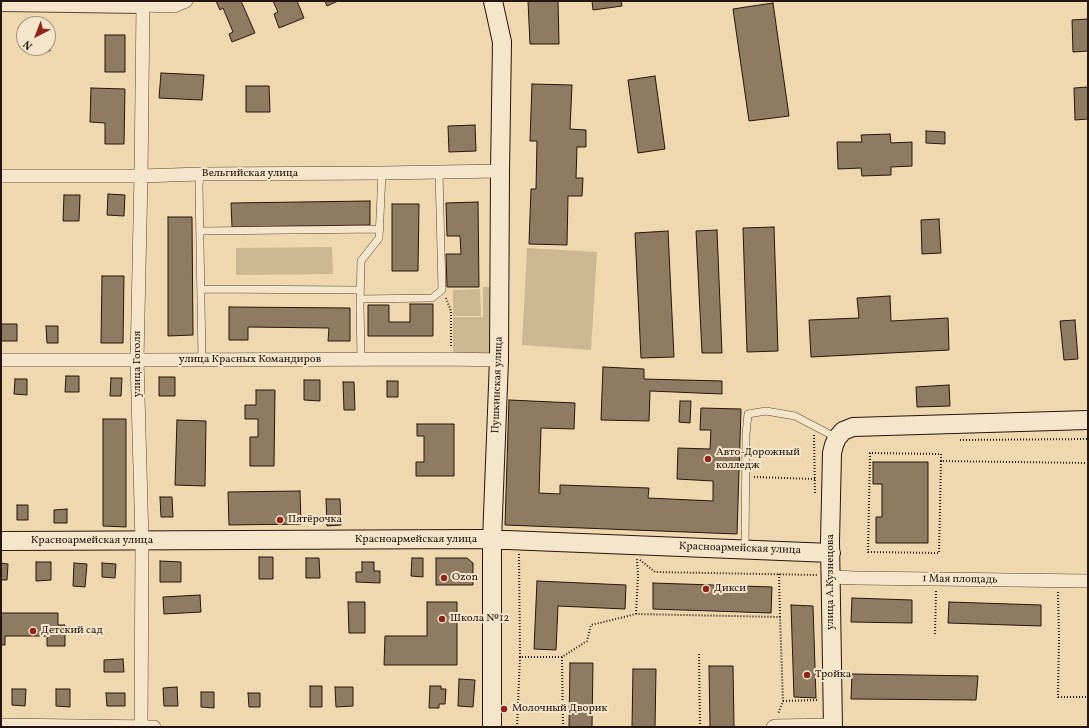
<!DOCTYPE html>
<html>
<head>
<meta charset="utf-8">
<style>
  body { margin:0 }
  #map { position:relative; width:1089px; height:728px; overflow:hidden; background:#efd8af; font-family:Vollkorn,serif }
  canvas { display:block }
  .frame { position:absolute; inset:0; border:2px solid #27160d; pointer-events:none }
  .north { position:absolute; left:16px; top:16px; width:40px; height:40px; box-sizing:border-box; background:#f5e6cb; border:1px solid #a3937f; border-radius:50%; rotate:222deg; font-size:11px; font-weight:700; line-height:16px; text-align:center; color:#27160d }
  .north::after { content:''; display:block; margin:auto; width:14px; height:18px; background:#8f2418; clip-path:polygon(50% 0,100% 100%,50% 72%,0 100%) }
</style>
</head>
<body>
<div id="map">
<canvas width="1089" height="728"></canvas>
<div class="frame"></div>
<div class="north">N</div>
</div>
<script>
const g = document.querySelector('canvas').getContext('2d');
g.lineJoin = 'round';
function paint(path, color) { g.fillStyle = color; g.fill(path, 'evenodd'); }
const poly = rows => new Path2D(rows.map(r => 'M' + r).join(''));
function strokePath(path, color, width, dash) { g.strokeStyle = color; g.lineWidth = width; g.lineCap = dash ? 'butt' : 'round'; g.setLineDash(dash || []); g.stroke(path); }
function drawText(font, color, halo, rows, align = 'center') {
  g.font = font + ' Vollkorn,serif'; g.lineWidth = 4; g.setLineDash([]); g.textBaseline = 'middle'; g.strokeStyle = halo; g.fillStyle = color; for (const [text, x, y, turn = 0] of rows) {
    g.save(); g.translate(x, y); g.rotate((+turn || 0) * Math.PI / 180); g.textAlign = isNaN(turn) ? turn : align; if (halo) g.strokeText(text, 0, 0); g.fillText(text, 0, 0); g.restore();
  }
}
const green = poly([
  [332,247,333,274,236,275,236,248],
  [527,248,597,252,591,350,522,345],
  [483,287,490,287,490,353,453,353,453,317,483,317],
  [480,289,481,316,453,316,453,290]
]);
const building = poly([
  [216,1,241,1,255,33,232,42,229,34,233,32,223,8,220,10,216,1],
  [273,1,297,1,304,18,279,28,274,14,278,12,273,1],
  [325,1,338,1,327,6,325,1],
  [528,1,558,1,559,44,530,44,528,1],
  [592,1,621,1,622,6,593,10,592,1],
  [773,3,789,116,749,121,733,9,773,3],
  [1088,19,1088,51,1073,52,1072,20,1088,19],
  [48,31,51,31,50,51,33,50,33,48,48,48,48,31],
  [105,35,125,35,125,72,105,72,105,35],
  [161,73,204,75,202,100,159,98,161,73],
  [655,76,665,149,638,153,628,80,655,76],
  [532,84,572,85,570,129,586,130,586,147,577,147,576,178,583,178,582,196,568,196,567,245,529,244,531,189,536,189,537,141,530,141,532,84],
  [246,86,269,86,270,112,246,112,246,86],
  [1088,87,1088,119,1075,120,1074,88,1088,87],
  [91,88,125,89,124,144,105,144,105,123,90,122,91,88],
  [475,125,476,151,449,152,448,126,475,125],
  [926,131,945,132,945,144,926,143,926,131],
  [890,134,891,143,912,142,912,166,891,167,891,175,862,176,861,168,838,169,837,142,862,142,861,135,890,134],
  [108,194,125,195,124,216,107,215,108,194],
  [64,195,80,195,79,221,63,221,64,195],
  [370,201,370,225,232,227,231,203,370,201],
  [478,202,479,287,447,287,446,254,461,254,460,236,447,236,446,203,478,202],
  [392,204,419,204,418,271,392,271,392,204],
  [168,217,192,217,193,335,168,336,168,217],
  [939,219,941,253,922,254,921,220,939,219],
  [774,227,778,351,747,352,743,228,774,227],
  [717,230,722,353,702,353,696,231,717,230],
  [668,231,674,357,641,358,635,233,668,231],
  [102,276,124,276,123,343,101,343,102,276],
  [890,296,891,321,948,318,949,350,811,357,809,320,859,318,857,298,890,296],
  [410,304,433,304,433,336,368,336,368,305,389,305,389,322,410,322,410,304],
  [229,307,350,308,350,341,328,341,329,328,248,327,248,340,229,340,229,307],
  [1075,320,1078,359,1064,360,1060,321,1075,320],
  [1,324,17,324,17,341,1,341,1,324],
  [46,326,58,326,58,343,47,343,46,326],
  [603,367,644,369,644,379,722,381,722,394,650,391,649,421,601,420,603,367],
  [66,376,79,376,79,392,65,392,66,376],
  [159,377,175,377,175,396,159,396,159,377],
  [111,378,122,378,121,396,110,396,111,378],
  [15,379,27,379,27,395,14,394,15,379],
  [304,380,320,380,320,401,304,400,304,380],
  [387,381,398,381,398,397,387,397,387,381],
  [343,382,354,382,355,410,344,410,343,382],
  [949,385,950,406,917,407,916,387,949,385],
  [256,390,275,390,274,466,250,466,250,437,258,437,258,419,245,419,245,405,256,405,256,390],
  [509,400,575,403,574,429,541,428,539,493,560,494,560,485,649,488,648,498,713,501,713,481,677,479,678,448,710,449,711,430,700,430,701,408,741,409,737,534,505,525,509,400],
  [680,401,691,401,690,423,679,422,680,401],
  [103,419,126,419,126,527,103,526,103,419],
  [177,420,206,421,205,486,175,485,177,420],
  [417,424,454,424,454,476,416,476,416,462,424,462,424,436,417,436,417,424],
  [873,462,928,462,928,543,876,543,876,517,882,517,882,484,873,484,873,462],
  [300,491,301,524,229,525,228,492,300,491],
  [160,497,172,497,173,517,161,517,160,497],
  [326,499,340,499,341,525,327,526,326,499],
  [17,505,28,505,28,520,17,520,17,505],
  [67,509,67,523,54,523,54,510,67,509],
  [259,557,273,557,273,579,259,579,259,557],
  [306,558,319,558,320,578,306,578,306,558],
  [412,558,423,558,423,577,411,576,412,558],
  [436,558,467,558,473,563,473,585,436,585,436,558],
  [160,561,181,562,181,582,160,582,160,561],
  [36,562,51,562,51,580,36,581,36,562],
  [362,562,374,562,374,571,380,571,380,583,356,582,356,572,362,572,362,562],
  [1,563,8,564,7,580,1,580,1,563],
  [74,563,87,564,85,587,73,586,74,563],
  [102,563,116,564,115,578,102,577,102,563],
  [537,581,626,585,625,609,558,606,556,650,534,649,537,581],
  [653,583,772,587,771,613,653,609,653,583],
  [200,595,201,612,164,614,163,597,200,595],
  [852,598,912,600,912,623,851,622,852,598],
  [348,602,365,602,365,633,349,633,348,602],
  [427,602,457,602,457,665,384,665,385,636,427,636,427,602],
  [949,602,1041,605,1041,626,948,623,949,602],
  [791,605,813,606,816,698,794,697,791,605],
  [1,613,58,613,58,625,65,625,65,646,47,646,47,636,5,636,5,645,1,645,1,613],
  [123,659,124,672,104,672,104,660,123,659],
  [570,663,593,663,592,727,569,727,570,663],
  [709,666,733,666,734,727,710,727,709,666],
  [633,669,656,669,655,727,632,727,633,669],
  [852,674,978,676,976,700,851,699,852,674],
  [459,679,475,680,473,707,458,706,459,679],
  [310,686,322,686,322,707,310,707,310,686],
  [430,686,441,686,441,689,446,689,445,704,439,704,439,708,429,708,430,686],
  [177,687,178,706,164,706,163,688,177,687],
  [335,687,353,687,353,706,336,707,335,687],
  [12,689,26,689,25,706,12,705,12,689],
  [56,689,70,689,70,707,56,706,56,689],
  [201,692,214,692,214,708,201,707,201,692],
  [106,693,125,693,125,706,107,706,106,693],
  [248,693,260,693,260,707,249,707,248,693]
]);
const path = poly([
  [446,298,451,311,451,347],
  [814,435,815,493],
  [960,440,1088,439],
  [941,461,941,454,870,453,868,552,939,553,941,461,1088,463],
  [754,477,815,479],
  [519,554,520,657,562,657,587,641,591,625,636,614,780,617,783,701,778,714],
  [640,560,655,572,817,575],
  [779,574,780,617],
  [1058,592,1059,637,1058,697,1088,697],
  [636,614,638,576,637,559],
  [935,634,936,591],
  [699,654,700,727],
  [562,657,563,727],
  [783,701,818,700],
  [517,727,520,657]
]);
const service = poly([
  [200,174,199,186,202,360],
  [200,231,380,229],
  [201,289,360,290],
  [360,299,432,298,442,290,439,172],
  [361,359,360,305,361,261,379,238,382,173],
  [745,549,746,434,748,414,766,411,795,416,837,438]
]);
const minor = poly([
  [1,176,141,176,200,174,382,173,500,171],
  [1,360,148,360,451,359,499,360],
  [831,577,856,578,1088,581],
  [1,725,154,727],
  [141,727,142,541,137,360,141,176,143,5,174,6,186,1],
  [773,727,775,726,833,725]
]);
const tertiary = poly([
  [1,3,143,5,143,1]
]);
const secondary = poly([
  [1,541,482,539,831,553],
  [492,727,492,540,499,360,500,171,502,42,493,1],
  [833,727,830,542,832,453,834,445,837,438,843,431,853,427,1088,420]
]);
const markers = [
  [708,459,4,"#8f2418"],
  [280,520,4,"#8f2418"],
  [444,578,4,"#8f2418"],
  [706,589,4,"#8f2418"],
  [442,619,4,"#8f2418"],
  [33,631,4,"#8f2418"],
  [807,675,4,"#8f2418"],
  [504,709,4,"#8f2418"]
];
const streetNames = [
  ["Вельгийская улица",250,174],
  ["улица Красных Командиров",250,360],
  ["улица Гоголя",138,364,-90],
  ["Пушкинская улица",498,385,-88],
  ["Красноармейская улица",416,540],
  ["Красноармейская улица",92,541],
  ["Красноармейская улица",740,549,2],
  ["1 Мая площадь",960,580,1],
  ["улица А.Кузнецова",831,582,-90]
];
const poiNames = [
  ["Авто-Дорожный",716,453],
  ["колледж",716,466],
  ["Пятёрочка",288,520],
  ["Ozon",452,578],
  ["Дикси",714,589],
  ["Школа №12",450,619],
  ["Детский сад",41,631],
  ["Тройка",815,675],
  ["Молочный Дворик",512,709]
];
paint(green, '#cdb793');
paint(building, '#8f7b61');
strokePath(building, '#27160d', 1);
strokePath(service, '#594636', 8);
strokePath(minor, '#594636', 14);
strokePath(tertiary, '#594636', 18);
strokePath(secondary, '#27160d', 20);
strokePath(path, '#27160d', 2, [1, 2]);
strokePath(service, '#f5e6cb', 7);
strokePath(minor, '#f5e6cb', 13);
strokePath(tertiary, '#f5e6cb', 16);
strokePath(secondary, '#f5e6cb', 18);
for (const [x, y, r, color] of markers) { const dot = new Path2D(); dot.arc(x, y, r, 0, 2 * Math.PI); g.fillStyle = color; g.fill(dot); strokePath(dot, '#f5e6cb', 1.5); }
drawText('11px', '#27160d', '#f5e6cb', streetNames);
drawText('11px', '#27160d', '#f5e6cb', poiNames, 'left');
</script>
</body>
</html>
